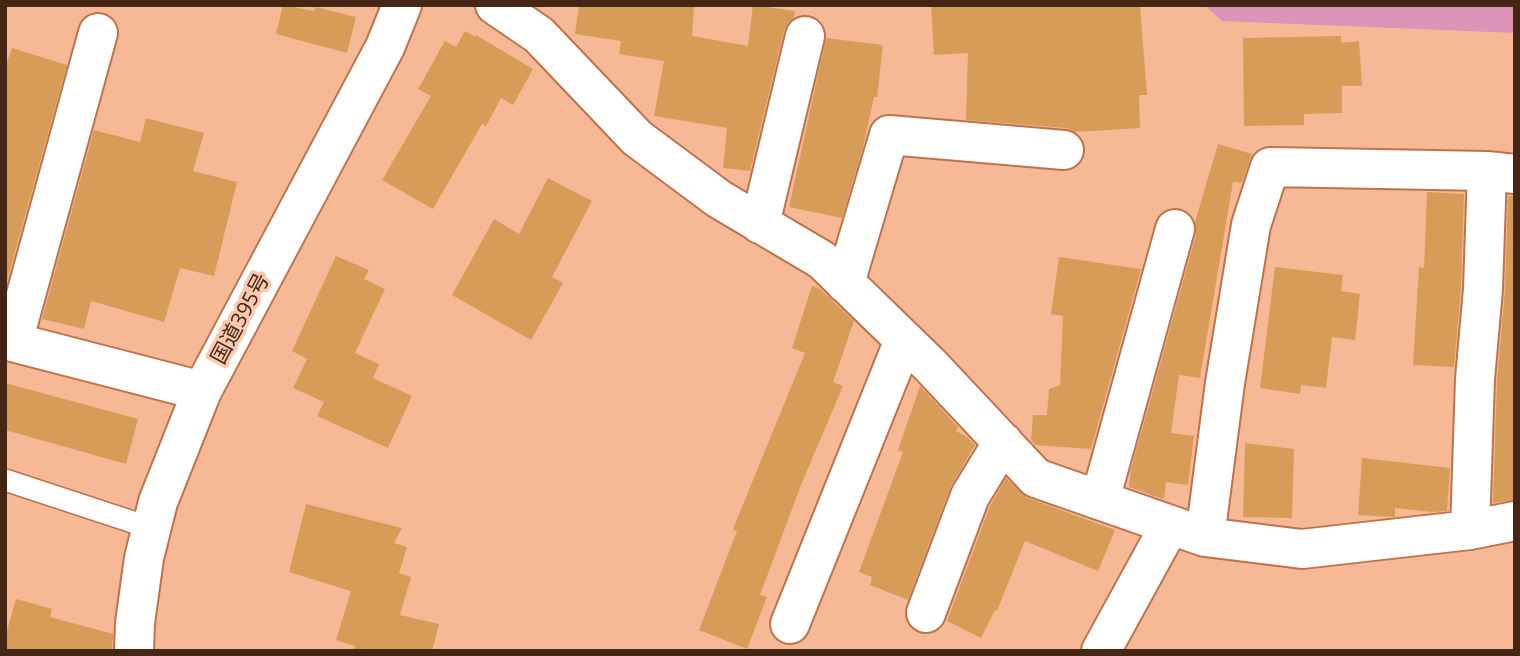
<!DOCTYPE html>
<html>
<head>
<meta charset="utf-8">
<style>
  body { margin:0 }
  #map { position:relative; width:1520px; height:656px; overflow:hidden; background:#f7b896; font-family:"Open Sans",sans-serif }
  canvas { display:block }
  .frame { position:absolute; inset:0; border:7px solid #452615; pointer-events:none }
</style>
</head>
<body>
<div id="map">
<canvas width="1520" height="656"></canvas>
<div class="frame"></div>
</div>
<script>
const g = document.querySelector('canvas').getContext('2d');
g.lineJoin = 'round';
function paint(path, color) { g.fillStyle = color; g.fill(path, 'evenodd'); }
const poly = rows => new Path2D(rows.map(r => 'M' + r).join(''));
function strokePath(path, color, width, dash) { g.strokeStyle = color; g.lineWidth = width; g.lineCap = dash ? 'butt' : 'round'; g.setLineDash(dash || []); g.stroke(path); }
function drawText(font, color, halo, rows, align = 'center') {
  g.font = font + ' "Open Sans","Noto Sans JP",sans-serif'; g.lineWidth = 7; g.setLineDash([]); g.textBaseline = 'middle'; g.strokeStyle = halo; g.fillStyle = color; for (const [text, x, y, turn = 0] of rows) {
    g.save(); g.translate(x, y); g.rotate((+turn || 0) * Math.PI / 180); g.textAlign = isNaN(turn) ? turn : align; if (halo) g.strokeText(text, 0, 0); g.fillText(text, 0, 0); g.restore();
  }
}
const green = poly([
  [1204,5,1515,5,1515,33,1222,21]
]);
const building = poly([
  [283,5,314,11,316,7,356,17,347,53,276,34],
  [579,5,694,5,692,36,748,46,753,5,795,11,794,18,789,22,784,31,750,171,723,168,727,128,654,116,664,61,619,54,621,41,575,34],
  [931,5,1140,5,1147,95,1139,95,1140,128,1075,132,1066,128,966,120,968,53,934,55],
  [465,31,475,37,476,35,533,69,513,105,501,98,486,126,482,124,433,209,382,180,431,96,418,89,445,41,456,47],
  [1341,36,1341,43,1359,41,1362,86,1342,86,1342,113,1304,114,1304,125,1244,126,1243,38],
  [826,38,883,45,877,97,874,97,863,147,842,218,789,207],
  [12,48,67,65,5,288,5,68],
  [146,118,204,133,193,171,237,182,214,276,180,268,164,322,91,301,84,329,42,319,94,130,140,142],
  [1218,144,1252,154,1242,183,1233,182,1200,378,1179,375,1171,433,1194,436,1188,485,1166,482,1164,499,1160,498,1129,487,1131,469,1196,235,1195,222],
  [548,178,592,201,552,277,563,283,531,340,452,295,494,219,519,234],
  [1427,192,1464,194,1461,288,1454,367,1413,365,1419,267,1424,268],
  [1508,196,1515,196,1515,500,1493,503,1497,380,1505,290],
  [336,256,369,270,364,279,385,289,355,353,379,364,373,378,412,396,388,448,317,416,324,402,293,388,307,359,292,351],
  [1059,257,1141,269,1091,449,1035,445,1031,440,1033,415,1047,415,1049,389,1060,385,1063,316,1051,314],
  [1275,267,1343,275,1341,291,1360,294,1355,340,1332,337,1326,388,1301,385,1300,394,1260,388],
  [812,286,820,289,854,321,833,382,843,386,801,485,760,595,767,597,747,649,699,630,737,531,733,529,805,353,792,348],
  [5,383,138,419,126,464,5,430],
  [920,386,958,427,956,431,967,437,975,445,950,488,908,600,870,585,872,577,859,572,903,452,898,450],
  [1245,443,1294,449,1292,518,1243,517],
  [1362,458,1450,468,1447,511,1432,512,1395,508,1395,517,1358,515],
  [1006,478,1028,498,1115,530,1098,571,1025,541,997,611,995,610,981,638,947,621,990,506],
  [306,504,402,528,394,543,407,547,399,573,411,577,400,615,439,624,432,651,353,651,355,646,336,640,351,591,289,572],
  [16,599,52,609,50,617,113,634,112,651,5,651,5,638]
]);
const service = poly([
  [5,480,151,528]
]);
const minor = poly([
  [495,5,539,35,637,138,719,199,822,260,930,365,1036,478,1205,537,1302,549,1470,530,1515,521],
  [760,224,805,36],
  [845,283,889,135,1064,150],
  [5,340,202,391],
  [13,342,98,33],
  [1100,500,1175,229],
  [1470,530,1475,379,1483,289,1487,171],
  [1205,537,1225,383,1251,225,1270,167,1487,171,1515,174],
  [926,613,970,496,1003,442],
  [790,624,904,340],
  [1101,651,1170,525]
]);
const trunk = poly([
  [134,651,135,623,144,558,158,502,202,391,385,47,402,5]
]);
const streetNames = [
  ["国道395号",241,319,-62]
];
paint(green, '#de94b8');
paint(building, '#d79d58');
strokePath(service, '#bd734b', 24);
strokePath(minor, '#bd734b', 42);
strokePath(trunk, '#bd734b', 42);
strokePath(service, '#fff', 21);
strokePath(minor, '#fff', 38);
strokePath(trunk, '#fff', 38);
drawText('21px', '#452615', '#fac9b0', streetNames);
</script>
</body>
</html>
